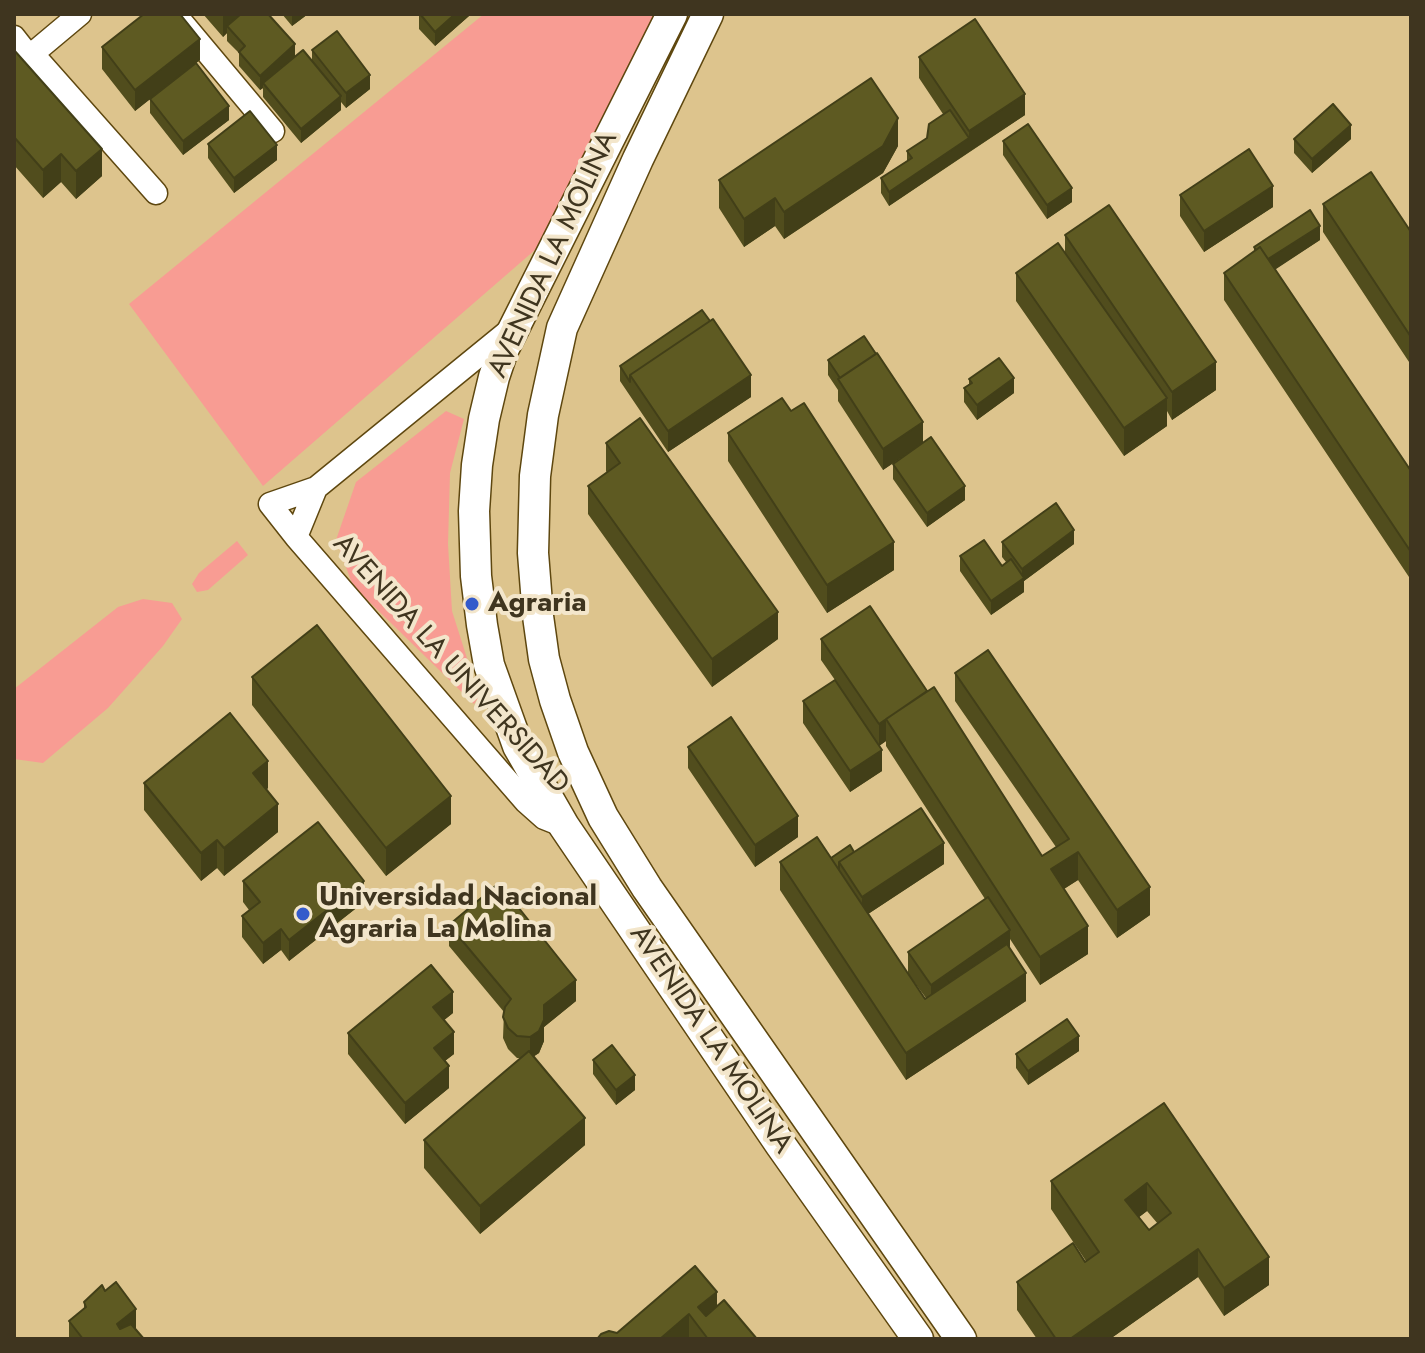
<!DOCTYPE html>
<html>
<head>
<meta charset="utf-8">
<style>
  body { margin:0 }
  #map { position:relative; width:1425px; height:1353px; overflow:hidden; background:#ddc48d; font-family:Jost,sans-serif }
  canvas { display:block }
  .frame { position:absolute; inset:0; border:16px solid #3f351f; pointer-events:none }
</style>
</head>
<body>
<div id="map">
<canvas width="1425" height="1353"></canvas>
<div class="frame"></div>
</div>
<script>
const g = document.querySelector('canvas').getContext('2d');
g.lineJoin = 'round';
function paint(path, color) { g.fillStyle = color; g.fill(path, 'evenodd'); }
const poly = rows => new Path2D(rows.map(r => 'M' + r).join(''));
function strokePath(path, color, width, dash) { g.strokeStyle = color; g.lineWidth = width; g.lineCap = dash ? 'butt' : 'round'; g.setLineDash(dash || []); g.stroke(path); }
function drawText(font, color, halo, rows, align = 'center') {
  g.font = font + ' Jost,sans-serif'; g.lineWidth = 8; g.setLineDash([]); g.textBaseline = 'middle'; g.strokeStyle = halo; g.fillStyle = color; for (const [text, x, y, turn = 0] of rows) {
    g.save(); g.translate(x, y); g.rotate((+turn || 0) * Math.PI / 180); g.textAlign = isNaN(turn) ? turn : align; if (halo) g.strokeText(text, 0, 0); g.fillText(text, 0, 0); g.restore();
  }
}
const green = poly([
  [484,14,656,14,543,243,263,486,129,304],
  [446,411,464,419,450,473,448,544,452,611,479,696,474,704,353,586,336,540,356,482],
  [237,541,248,555,208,590,197,592,192,584,199,573],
  [143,599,172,603,182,619,163,646,108,708,43,763,14,759,14,689,118,607]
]);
const street = poly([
  [175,14,273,131],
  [14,37,25,51,31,52,37,50,80,14],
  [31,52,156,193],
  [511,329,316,488,270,504,296,537,526,802,544,818,564,826],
  [296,537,316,488]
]);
const secondary = poly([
  [672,14,503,350,494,377,484,419,477,465,474,511,476,576,482,625,489,665,518,746,564,826,780,1144,918,1339],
  [708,14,638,159,562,328,543,415,535,476,533,553,538,616,544,659,555,700,573,752,603,817,647,888,961,1339]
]);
const wall = poly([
  [203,14,268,14,295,57,312,60,312,50,370,89,346,108,341,102,341,110,301,143,263,97,263,88,260,90,239,66,239,53,227,41,227,33,223,37],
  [282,14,308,14,292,26],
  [469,14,469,16,435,46,419,29,419,15],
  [102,47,200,60,187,70,229,120,183,155,150,113,150,99,135,111,102,69],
  [14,50,102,176,76,199,61,182,43,198,14,165],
  [919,57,1025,115,889,206,881,193,881,178,907,161,907,151,927,138,943,114,919,78],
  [1294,139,1351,139,1312,173,1294,153],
  [1003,141,1072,202,1047,219,1003,155],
  [208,144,277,160,234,193,208,158],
  [898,146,883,173,784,239,775,226,744,247,719,208,719,180],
  [1180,195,1273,207,1204,252,1180,216],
  [1323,204,1411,232,1411,365,1323,232],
  [1065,235,1216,390,1172,420,1167,411,1167,426,1124,456,1016,301,1016,273,1065,254],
  [1320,240,1275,269,1411,471,1411,580,1224,300,1224,273,1254,252,1254,247],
  [828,360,923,443,965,500,927,527,893,479,893,464,917,447,883,470,838,401,838,390,828,375],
  [620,366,751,397,668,452,620,381],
  [969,379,1014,393,977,420,964,402,964,388,969,384],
  [728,433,894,570,827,613,728,461],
  [606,443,778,639,712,687,588,514,588,486,607,473,606,471],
  [1002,542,1074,544,1024,581,1024,592,991,615,960,571,960,556,1002,566,1006,562,1002,557],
  [821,639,927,692,1042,856,1056,847,955,701,955,673,1150,915,1117,938,1078,880,1064,889,1088,954,1040,985,1010,939,1010,949,1026,1001,906,1080,780,890,780,862,831,858,854,852,944,864,868,914,925,999,926,998,908,974,908,952,985,899,886,746,886,741,879,746,882,771,850,792,803,723,803,701,835,680,821,660],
  [252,677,451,824,386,876,252,705],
  [688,747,798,837,755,867,688,768],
  [144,783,268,788,266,790,278,832,224,876,217,868,201,881,144,810],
  [243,881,364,902,289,961,281,950,263,964,242,937,242,916,249,910,243,902],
  [449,925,576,1001,544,1027,544,1041,539,1053,534,1056,585,1145,480,1234,424,1168,424,1140,522,1058,517,1058,508,1049,503,1038,504,1012,449,946],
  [453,1013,444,1020,454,1054,445,1061,449,1088,405,1124,348,1054,348,1033],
  [1079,1051,1028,1085,1016,1068,1016,1054],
  [593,1060,635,1090,616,1105,593,1074],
  [1164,1103,1269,1285,1224,1316,1198,1277,1110,1339,1037,1339,1017,1310,1017,1282,1086,1261,1051,1209,1051,1181],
  [1147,1211,1158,1224,1149,1230,1139,1217],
  [84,1302,136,1330,144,1339,69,1339,69,1321,84,1309],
  [717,1306,757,1339,597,1339,617,1333]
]);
const shadedWall = poly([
  [225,14,249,14,227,26,227,33,223,37,223,15],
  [292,14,308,14,292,26],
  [455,14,469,14,469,16,435,46,435,32],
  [200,39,200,60,135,111,135,90],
  [295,44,295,58,263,83,263,88,260,90,260,76],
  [370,75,370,89,346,108,346,93],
  [1025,94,1025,115,969,152,969,131],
  [341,96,341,110,301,143,301,129],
  [229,106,229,120,183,155,183,141],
  [898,118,898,146,883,173,784,239,784,212],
  [1351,125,1351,139,1312,173,1312,159],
  [969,138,969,152,889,206,889,192],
  [277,145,277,160,234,193,234,178],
  [102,149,102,176,76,199,76,171],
  [61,154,61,182,43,198,43,170],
  [1273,186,1273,207,1204,252,1204,231],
  [1072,188,1072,202,1047,219,1047,205],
  [775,198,775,226,744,247,744,219],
  [1320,226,1320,240,1264,277,1264,262],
  [1216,362,1216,390,1172,420,1172,392],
  [751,375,751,397,668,452,668,431],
  [1014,378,1014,393,977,420,977,405],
  [1167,398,1167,426,1124,456,1124,428],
  [923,422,923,443,883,470,883,449],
  [965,486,965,500,927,527,927,513],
  [1074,530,1074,544,1024,581,1024,592,991,615,991,601,1022,579,1022,569],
  [894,542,894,570,827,613,827,585],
  [778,612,778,639,712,687,712,659],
  [886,720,886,741,879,746,879,724],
  [882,750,882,771,850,792,850,771],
  [268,761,268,788,253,801,253,773],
  [451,796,451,824,386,876,386,848],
  [278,804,278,832,224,876,224,848],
  [798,816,798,837,755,867,755,845],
  [217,840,217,868,201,881,201,853],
  [944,843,944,864,862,918,862,897],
  [1078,852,1078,880,1051,897,1051,869],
  [364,881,364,902,289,961,289,940],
  [1150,887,1150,915,1117,938,1117,910],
  [1088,926,1088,954,1040,985,1040,957],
  [281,929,281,950,263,964,263,943],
  [1010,930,1010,952,931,1006,931,985],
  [1026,973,1026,1001,906,1080,906,1053],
  [576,980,576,1001,544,1027,544,1041,539,1053,530,1059,530,1037,544,1005],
  [453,992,453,1013,433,1029,433,1007],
  [454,1032,454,1054,434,1069,434,1048],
  [1079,1036,1079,1051,1028,1085,1028,1071],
  [449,1066,449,1088,405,1124,405,1103],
  [635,1075,635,1090,616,1105,616,1090],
  [585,1118,585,1145,480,1234,480,1206],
  [1147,1183,1147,1211,1125,1228,1125,1200],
  [1198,1249,1198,1277,1110,1339,1070,1339],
  [1269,1257,1269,1285,1224,1316,1224,1288],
  [717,1292,717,1320,703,1332,698,1307],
  [136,1309,136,1330,125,1339,117,1324],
  [689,1314,689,1339,660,1339]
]);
const building = poly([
  [144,14,180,14,200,39,135,90,102,47,144,14],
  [241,14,268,14,295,44,260,76,239,52,245,46,227,26,241,14],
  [420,14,455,14,435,32,420,14],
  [975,19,1025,94,969,131,919,57,975,19],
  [337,31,370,75,346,93,312,50,337,31],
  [14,50,102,149,76,171,61,154,43,170,14,137,14,50],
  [303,50,341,96,301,129,263,83,303,50],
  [196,63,229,106,183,141,150,99,196,63],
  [871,78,898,118,883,146,784,212,775,198,744,219,719,180,871,78],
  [1333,104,1351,125,1312,159,1294,139,1333,104],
  [950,110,969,138,889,192,881,178,912,158,907,151,927,138,929,124,950,110],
  [250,111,277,145,234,178,208,144,250,111],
  [1028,124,1072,188,1047,205,1003,141,1028,124],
  [1249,149,1273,186,1204,231,1180,195,1249,149],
  [1371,172,1411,232,1411,337,1323,204,1371,172],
  [1109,205,1216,362,1172,392,1065,235,1109,205],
  [1310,210,1320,226,1268,259,1260,247,1256,250,1254,247,1310,210],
  [1058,243,1167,398,1124,428,1016,273,1058,243],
  [1260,247,1411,471,1411,552,1224,273,1260,247],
  [702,310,710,321,630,375,630,382,620,366,702,310],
  [713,319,751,375,668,431,630,375,713,319],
  [864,336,876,354,840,378,828,360,864,336],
  [877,353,923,422,883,449,838,379,877,353],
  [999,358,1014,378,977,405,964,388,972,383,969,379,999,358],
  [782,398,791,411,804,403,894,542,827,585,728,433,782,398],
  [640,418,778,612,712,659,588,486,620,463,606,443,640,418],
  [931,437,965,486,927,513,893,464,931,437],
  [1056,503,1074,530,1022,569,1002,542,1056,503],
  [984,540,1002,566,1011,559,1024,578,991,601,960,556,984,540],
  [870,606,927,691,879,724,821,639,870,606],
  [317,625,451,796,386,848,252,677,317,625],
  [988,650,1150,887,1117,910,1078,852,1051,869,1088,926,1040,957,886,719,934,687,1042,856,1069,839,955,673,988,650],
  [835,680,882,750,850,771,803,701,835,680],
  [230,713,268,761,253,773,278,804,224,848,217,840,201,853,144,783,230,713],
  [731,717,798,816,755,845,688,747,731,717],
  [921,808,944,843,862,897,839,862,921,808],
  [318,822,364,881,289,940,281,929,263,943,242,916,260,902,243,881,318,822],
  [817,837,925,999,1007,944,1026,973,906,1053,780,862,817,837],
  [850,845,854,852,839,862,839,870,831,858,850,845],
  [499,883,576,980,544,1005,544,1020,539,1031,530,1037,517,1036,508,1028,503,1017,505,1007,511,999,449,925,499,883],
  [988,897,1010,930,931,985,908,952,988,897],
  [431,965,453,992,433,1007,454,1032,434,1048,449,1066,405,1103,348,1033,431,965],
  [1067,1019,1079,1036,1028,1071,1016,1054,1067,1019],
  [612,1045,635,1075,616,1090,593,1060,612,1045],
  [529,1051,585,1118,480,1206,424,1140,529,1051],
  [1164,1103,1269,1257,1224,1288,1198,1249,1070,1339,1056,1339,1017,1282,1073,1243,1085,1262,1099,1252,1051,1181,1164,1103],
  [1147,1183,1171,1213,1149,1230,1125,1200,1147,1183],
  [695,1266,717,1292,698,1307,706,1316,724,1300,757,1339,708,1339,689,1314,660,1339,597,1339,601,1334,609,1331,617,1333,695,1266],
  [116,1282,136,1309,117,1324,120,1329,131,1324,144,1339,83,1339,69,1321,86,1307,84,1302,102,1285,105,1291,116,1282]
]);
const markers = [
  [472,604,8,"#345bcb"],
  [303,914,8,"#345bcb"]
];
const streetNames = [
  ["AVENIDA LA MOLINA",554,255,-65],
  ["AVENIDA LA UNIVERSIDAD",450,665,48],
  ["AVENIDA LA MOLINA",710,1040,56]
];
const poiNames = [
  ["Agraria",488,604],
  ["Universidad Nacional",319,898],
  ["Agraria La Molina",319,930]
];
paint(green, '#f89c93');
strokePath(street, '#5e470f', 25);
strokePath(secondary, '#5e470f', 33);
strokePath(street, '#fff', 22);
strokePath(secondary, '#fff', 30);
paint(wall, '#514d1d');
paint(shadedWall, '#423f18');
paint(building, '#5e5a22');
strokePath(building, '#423f18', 2);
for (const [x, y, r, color] of markers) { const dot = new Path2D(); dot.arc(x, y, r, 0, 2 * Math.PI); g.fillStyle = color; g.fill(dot); strokePath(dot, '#f3e6cb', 3); }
drawText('28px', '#3f351f', '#f3e6cb', streetNames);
drawText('bold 28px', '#3f351f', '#f3e6cb', poiNames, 'left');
</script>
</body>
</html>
